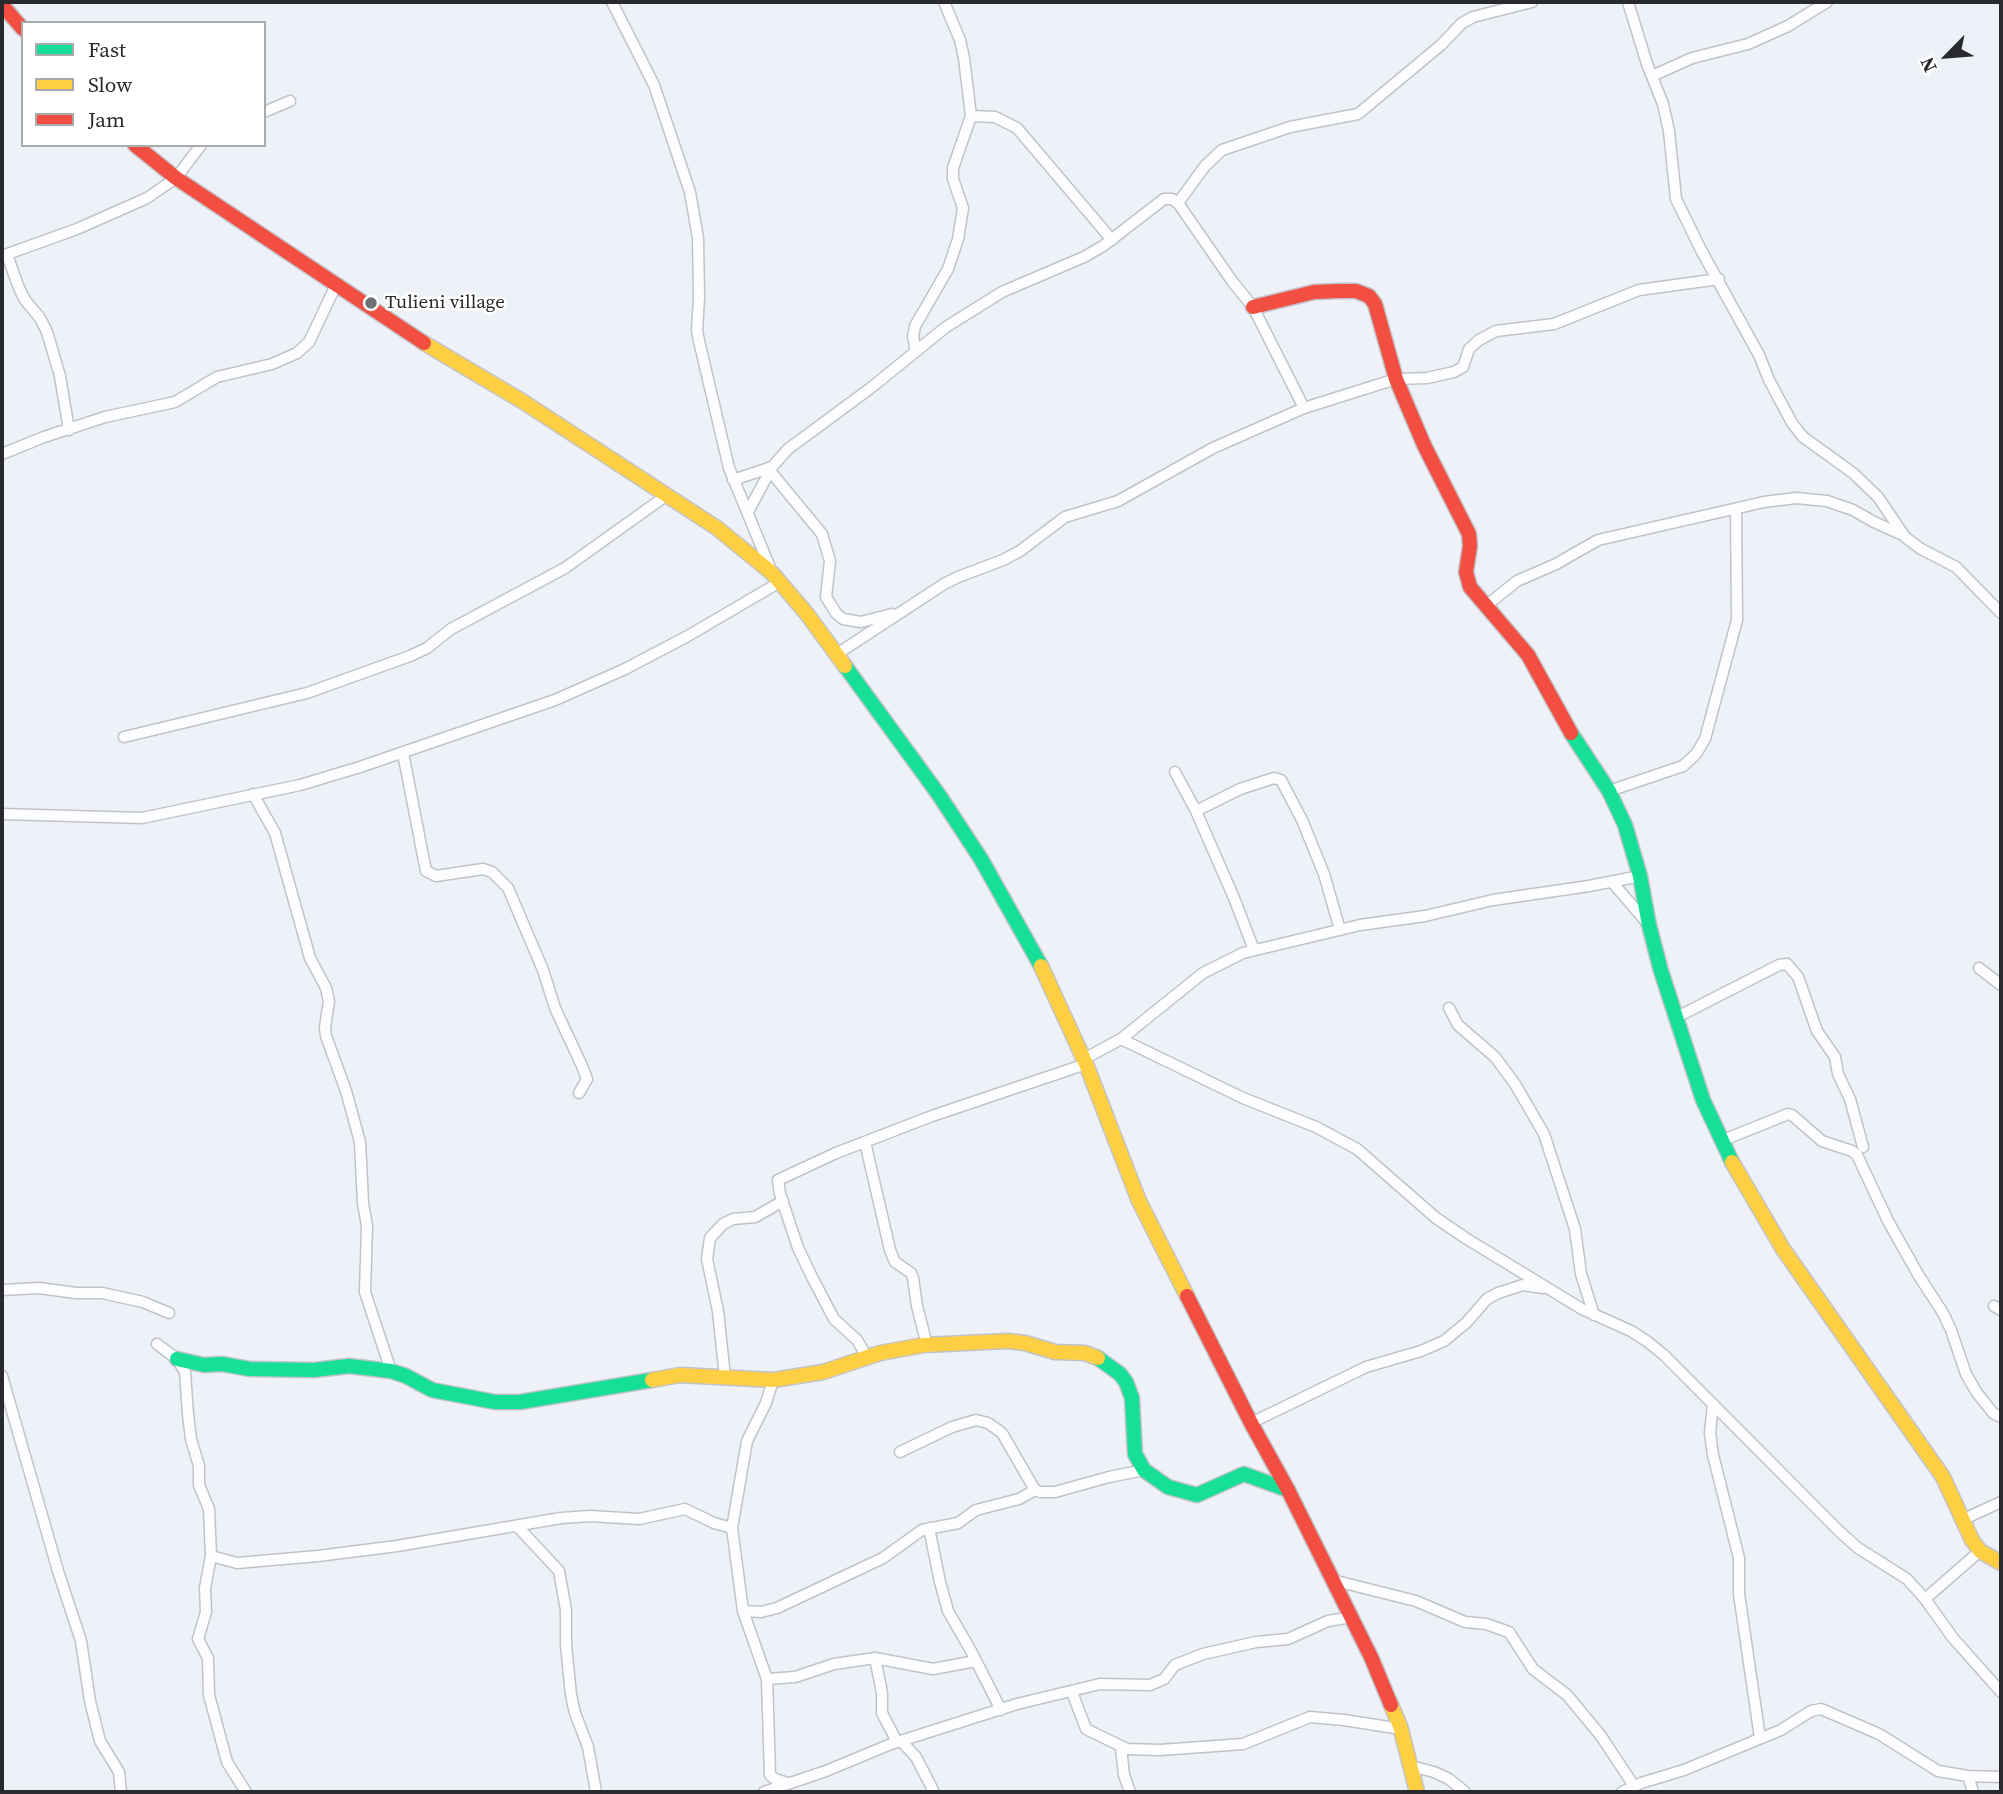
<!DOCTYPE html>
<html>
<head>
<meta charset="utf-8">
<style>
  body { margin:0 }
  #map { position:relative; width:2003px; height:1794px; overflow:hidden; background:#eef1f8; font-family:"Source Serif 4",serif }
  canvas { display:block }
  .frame { position:absolute; inset:0; border:4px solid #292a2e; pointer-events:none }
  .legend { position:absolute; left:21px; top:21px; width:245px; height:126px; box-sizing:border-box; background:#fff; border:2px solid #a9aaab; margin:0; padding:9px 12px; list-style:none; font-size:21px; color:#292a2e }
  .legend li { display:flex; align-items:center; gap:14px; height:35px }
  .legend b { width:35px; border:2px solid #a9aaab }
  .north { position:absolute; left:1912px; top:21px; width:70px; height:70px; -webkit-text-stroke:5px #fff; paint-order:stroke; rotate:245deg; font-size:19px; font-weight:700; line-height:28px; text-align:center; color:#292a2e }
  .north::after { content:''; display:block; margin:auto; width:24px; height:32px; background:#292a2e; clip-path:polygon(50% 0,100% 100%,50% 72%,0 100%) }
</style>
</head>
<body>
<div id="map">
<canvas width="2003" height="1794"></canvas>
<div class="frame"></div>
<ul class="legend">
<li><b style="height:9px;background:#16e098"></b>Fast</li>
<li><b style="height:9px;background:#ffcf43"></b>Slow</li>
<li><b style="height:9px;background:#f24e42"></b>Jam</li>
</ul>
<div class="north">N</div>
</div>
<script>
const g = document.querySelector('canvas').getContext('2d');
g.lineJoin = 'round';
const poly = rows => new Path2D(rows.map(r => 'M' + r).join(''));
function strokePath(path, color, width, dash) { g.strokeStyle = color; g.lineWidth = width; g.lineCap = dash ? 'butt' : 'round'; g.setLineDash(dash || []); g.stroke(path); }
function drawText(font, color, halo, rows, align = 'center') {
  g.font = font + ' "Source Serif 4",serif'; g.lineWidth = 5; g.setLineDash([]); g.textBaseline = 'middle'; g.strokeStyle = halo; g.fillStyle = color; for (const [text, x, y, turn = 0] of rows) {
    g.save(); g.translate(x, y); g.rotate((+turn || 0) * Math.PI / 180); g.textAlign = isNaN(turn) ? turn : align; if (halo) g.strokeText(text, 0, 0); g.fillText(text, 0, 0); g.restore();
  }
}
const street = poly([
  [612,2,654,85,690,192,698,238,699,298,697,330,699,341,729,468,771,570],
  [1628,2,1647,64,1663,104,1669,131,1676,199,1701,250,1759,355,1769,380,1792,423,1803,437,1853,473,1878,497,1905,537,1921,549,1956,567,2001,613],
  [1652,76,1692,58,1748,44,1788,26,1827,2],
  [264,112,290,101],
  [971,116,995,117,1017,128,1112,240],
  [1178,203,1205,166,1222,150,1290,127,1358,114,1441,45,1462,23,1473,17,1532,2],
  [7,255,19,288,25,300,40,318,47,332,60,376,69,430],
  [2,256,77,229,147,198,176,178,201,145],
  [916,351,913,337,915,326,948,269,958,239,963,208,953,179,953,168,971,116,964,58,960,40,944,2],
  [2,454,44,437,105,417,175,402,217,377,272,364,297,353,309,342,336,285],
  [770,471,822,534,830,561,826,597,836,613,843,619,861,622,892,614],
  [733,480,772,467],
  [748,512,772,467,788,449,872,387,946,327,1002,292,1084,257,1103,246,1164,199,1172,199,1178,203,1232,281,1253,307,1304,408],
  [1486,606,1517,581,1556,564,1598,540,1764,502,1796,498,1827,501,1853,510,1874,522,1903,535],
  [837,654,944,584,958,577,1003,560,1020,551,1065,517,1118,501,1213,448,1304,408,1396,379,1427,378,1454,372,1463,367,1469,349,1479,340,1496,331,1554,324,1639,290,1719,279],
  [124,737,307,693,410,656,427,648,451,629,565,568,667,495],
  [403,753,426,871,436,876,483,869,492,872,508,888,543,970,555,1008,582,1066,587,1079,579,1093],
  [1175,772,1196,811,1234,898,1254,950],
  [1609,791,1683,766,1696,754,1705,739,1737,620,1736,509],
  [253,794,275,833,310,958,326,988,329,1001,325,1027,326,1036,346,1091,360,1142,363,1203,367,1226,365,1292,391,1371],
  [1196,811,1240,789,1274,778,1281,780,1302,820,1324,874,1340,930],
  [2,814,142,818,300,785,360,767,555,700,625,669,686,637,780,582],
  [1612,882,1649,925],
  [1979,968,2001,985],
  [1449,1008,1458,1025,1495,1057,1515,1084,1544,1134,1575,1229,1581,1274,1594,1315],
  [1677,1017,1779,965,1787,964,1798,977,1817,1031,1835,1057,1838,1074,1850,1099,1863,1147],
  [1121,1039,1243,1098,1316,1127,1357,1149,1436,1218,1467,1239,1582,1309,1631,1331,1648,1342,1665,1356,1840,1532,1858,1548,1907,1579,1925,1599,1953,1638,2001,1692],
  [1084,1059,1121,1039,1203,973,1243,953,1360,925,1425,916,1493,900,1589,886,1640,876],
  [1721,1141,1788,1114,1792,1115,1822,1141,1852,1151,1857,1155,1888,1221,1919,1276,1943,1313,1951,1330,1966,1374,1977,1393,1993,1413,2001,1417],
  [865,1142,890,1250,895,1262,911,1273,913,1278,917,1306,927,1345],
  [2,1290,39,1288,76,1293,102,1293,143,1302,169,1313],
  [1994,1306,2001,1310],
  [157,1344,177,1359,185,1372,188,1415,191,1439,199,1466,199,1485,209,1509,211,1556,205,1588,206,1612,198,1639,208,1658,209,1695,227,1762,246,1792],
  [867,1357,857,1340,834,1319,812,1277,798,1248,780,1194,778,1180,836,1153,932,1116,1086,1064],
  [2,1376,58,1571,81,1641,90,1701,100,1741,119,1772,121,1792],
  [725,1377,718,1311,707,1259,710,1238,723,1224,733,1219,755,1217,783,1201],
  [773,1380,766,1403,747,1441,732,1528,743,1611,767,1679,770,1775,775,1779,787,1783],
  [1713,1404,1710,1433,1713,1455,1739,1558,1739,1594,1760,1738],
  [1251,1423,1366,1367,1421,1351,1444,1341,1466,1323,1487,1299,1498,1293,1523,1285,1543,1288],
  [900,1452,952,1427,976,1420,988,1423,1002,1433,1035,1490,1040,1492,1055,1492,1109,1477,1144,1470],
  [1964,1519,2001,1502],
  [517,1526,559,1571,566,1610,566,1645,571,1695,575,1713,588,1747,596,1792],
  [929,1528,940,1582,948,1611,970,1649,1001,1710],
  [211,1556,237,1563,318,1556,397,1546,561,1518,590,1516,639,1519,685,1509,714,1523,732,1528],
  [1332,1580,1416,1601,1465,1622,1486,1624,1509,1632,1533,1669,1567,1695,1601,1736,1634,1786],
  [1925,1599,1980,1551],
  [743,1611,761,1612,777,1608,883,1558,922,1530,958,1523,976,1510,1019,1499,1035,1490],
  [875,1658,882,1693,882,1713,897,1742],
  [767,1679,795,1677,834,1664,875,1658,933,1669,976,1661],
  [1072,1692,1086,1729,1127,1749,1160,1750,1243,1744,1310,1717,1344,1720,1401,1729],
  [901,1741,916,1757,934,1792],
  [1121,1748,1124,1775,1130,1792],
  [1411,1766,1434,1772,1449,1779,1465,1792],
  [1968,1776,1973,1792],
  [764,1792,826,1771,891,1744,1017,1704,1100,1684,1150,1685,1164,1679,1175,1665,1203,1654,1256,1642,1288,1639,1328,1621,1352,1617],
  [1622,1792,1641,1783,1684,1770,1781,1730,1811,1711,1821,1709,1879,1734,1938,1771,1968,1776,2001,1777]
]);
const fast = poly([
  [845,666,939,795,981,859,1041,966],
  [1571,733,1609,791,1625,825,1640,876,1649,925,1661,971,1703,1100,1732,1162],
  [1098,1358,1120,1374,1126,1382,1132,1398,1135,1454,1144,1470,1168,1487,1197,1495,1244,1474,1288,1490],
  [177,1359,204,1365,222,1364,250,1369,314,1370,349,1366,391,1371,406,1376,432,1390,495,1402,520,1402,652,1380]
]);
const slow = poly([
  [424,343,522,401,717,528,772,573,807,614,845,666],
  [1041,966,1086,1064,1139,1201,1187,1296],
  [1732,1162,1783,1249,1943,1477,1972,1540,1980,1551,2001,1563],
  [652,1380,680,1375,773,1380,823,1372,880,1353,924,1345,1008,1341,1025,1343,1055,1352,1085,1353,1098,1358],
  [1391,1705,1400,1726,1417,1792]
]);
const jam = poly([
  [2,5,23,29],
  [135,145,176,178,424,343],
  [1253,307,1314,292,1339,291,1356,291,1369,296,1375,304,1396,379,1424,445,1469,534,1470,546,1466,572,1470,587,1528,655,1571,733],
  [1187,1296,1251,1423,1288,1490,1371,1657,1391,1705]
]);
const markers = [
  [371,303,7,"#6e7075"]
];
const poiNames = [
  ["Tulieni village",385,303]
];
strokePath(street, '#c1c3c8', 13);
strokePath(fast, '#c1c3c8', 17);
strokePath(slow, '#c1c3c8', 17);
strokePath(jam, '#c1c3c8', 17);
strokePath(street, '#fcfdfe', 10);
strokePath(fast, '#16e098', 14);
strokePath(slow, '#ffcf43', 14);
strokePath(jam, '#f24e42', 14);
for (const [x, y, r, color] of markers) { const dot = new Path2D(); dot.arc(x, y, r, 0, 2 * Math.PI); g.fillStyle = color; g.fill(dot); strokePath(dot, '#fff', 2.5); }
drawText('19px', '#292a2e', '#fff', poiNames, 'left');
</script>
</body>
</html>
